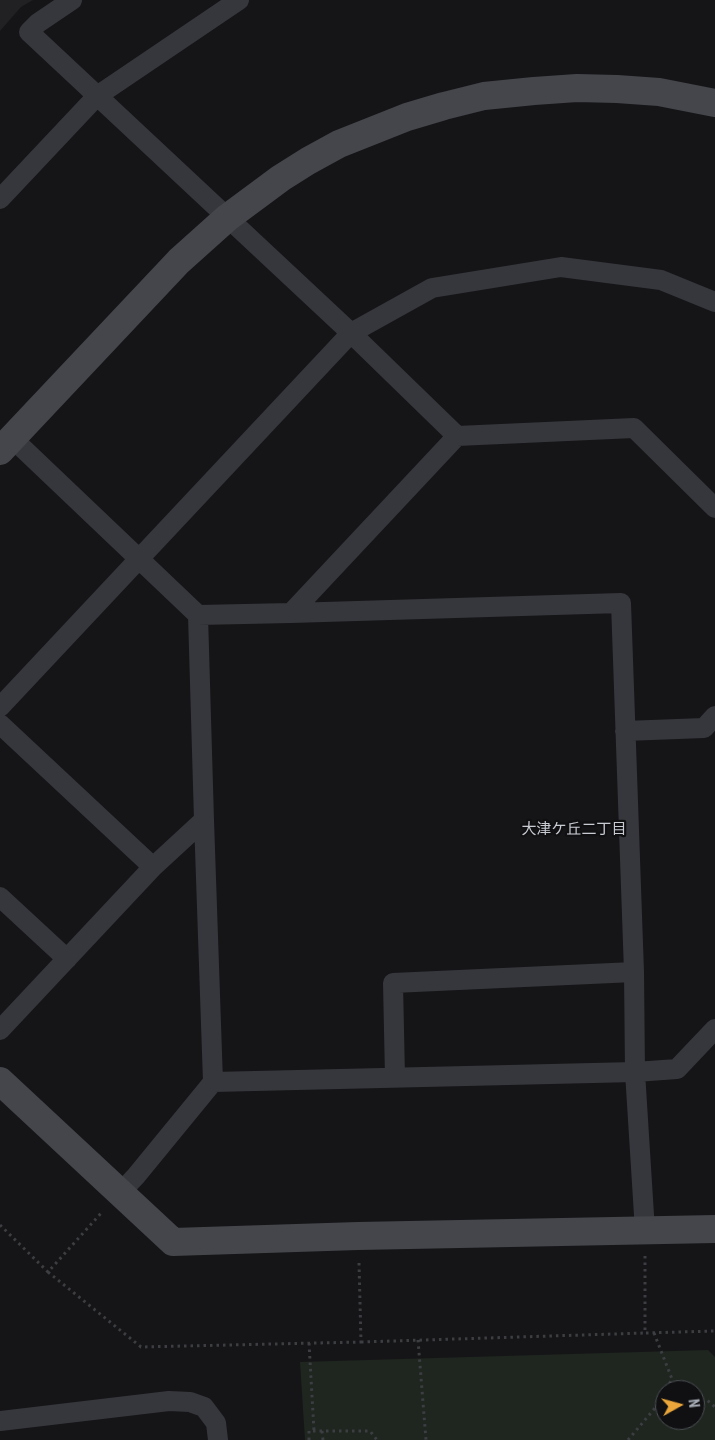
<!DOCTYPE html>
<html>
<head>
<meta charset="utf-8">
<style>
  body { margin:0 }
  #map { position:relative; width:715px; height:1440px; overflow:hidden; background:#151517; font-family:"Roboto Condensed",sans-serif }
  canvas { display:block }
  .north { position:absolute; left:655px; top:1380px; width:50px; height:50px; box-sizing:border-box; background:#101012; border:1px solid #4c4f54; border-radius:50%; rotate:83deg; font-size:14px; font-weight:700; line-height:20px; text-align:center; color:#a7adb6 }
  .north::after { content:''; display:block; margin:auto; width:18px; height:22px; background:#eaa63a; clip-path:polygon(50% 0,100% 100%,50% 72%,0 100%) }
</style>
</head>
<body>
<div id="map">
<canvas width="715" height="1440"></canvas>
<div class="north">N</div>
</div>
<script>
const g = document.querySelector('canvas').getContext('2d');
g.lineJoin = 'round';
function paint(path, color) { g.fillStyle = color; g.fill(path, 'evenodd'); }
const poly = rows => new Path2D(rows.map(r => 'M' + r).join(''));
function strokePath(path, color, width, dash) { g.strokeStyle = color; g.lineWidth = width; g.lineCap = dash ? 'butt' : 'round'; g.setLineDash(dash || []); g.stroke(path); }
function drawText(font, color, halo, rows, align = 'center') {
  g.font = font + ' "Roboto Condensed","Noto Sans JP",sans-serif'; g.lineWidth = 4.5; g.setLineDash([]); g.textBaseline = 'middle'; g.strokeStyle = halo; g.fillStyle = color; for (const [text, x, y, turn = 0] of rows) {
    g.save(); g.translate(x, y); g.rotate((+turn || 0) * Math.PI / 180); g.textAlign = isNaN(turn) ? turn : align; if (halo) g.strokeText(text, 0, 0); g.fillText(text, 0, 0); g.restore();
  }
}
const built = poly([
  [0,0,33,0,21,7,0,31]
]);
const green = poly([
  [708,1350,715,1357,715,1440,305,1440,300,1362],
  [665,1390,695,1390,695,1420,665,1420]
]);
const path = poly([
  [0,1225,48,1272,103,1211],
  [645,1256,645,1333,715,1331],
  [48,1272,141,1347,361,1342,359,1263],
  [654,1333,672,1379,666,1390],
  [418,1340,426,1440],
  [361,1342,645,1333],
  [309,1343,314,1431],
  [695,1399,707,1400,715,1407],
  [656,1407,665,1391],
  [322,1431,323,1440],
  [309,1440,309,1431,370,1431,377,1440],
  [628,1440,655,1408,665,1405]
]);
const street = poly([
  [72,0,38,23,29,32,351,333,457,436],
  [0,199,97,96,239,0],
  [12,438,198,615],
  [291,613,621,603,634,972,635,1072,645,1231],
  [0,707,351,333,432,288,561,267,661,280,715,302],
  [0,724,153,867],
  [625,731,704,728,715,716],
  [0,897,67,959],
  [0,1030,153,867,204,820,198,615,291,613,457,436,634,428,715,508],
  [395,1077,393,983,634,972],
  [213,1082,635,1072,677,1069,715,1029],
  [120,1193,136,1176,213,1082,204,820],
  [0,1421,169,1401,190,1402,204,1407,216,1423,218,1440]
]);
const secondary = poly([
  [0,451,179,261,227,218,281,178,308,161,339,144,407,117,444,106,484,96,534,91,577,88,617,89,659,92,715,103],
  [0,1081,173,1242,358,1236,715,1229]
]);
const neighbourhoodNames = [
  ["大津ケ丘二丁目",574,830]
];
paint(built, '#212124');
paint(green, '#1f2620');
strokePath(path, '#3c3e42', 3, [2.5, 4]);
strokePath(street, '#36373c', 20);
strokePath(secondary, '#44464b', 28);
drawText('15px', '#c8cbd2', '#101012', neighbourhoodNames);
</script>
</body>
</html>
